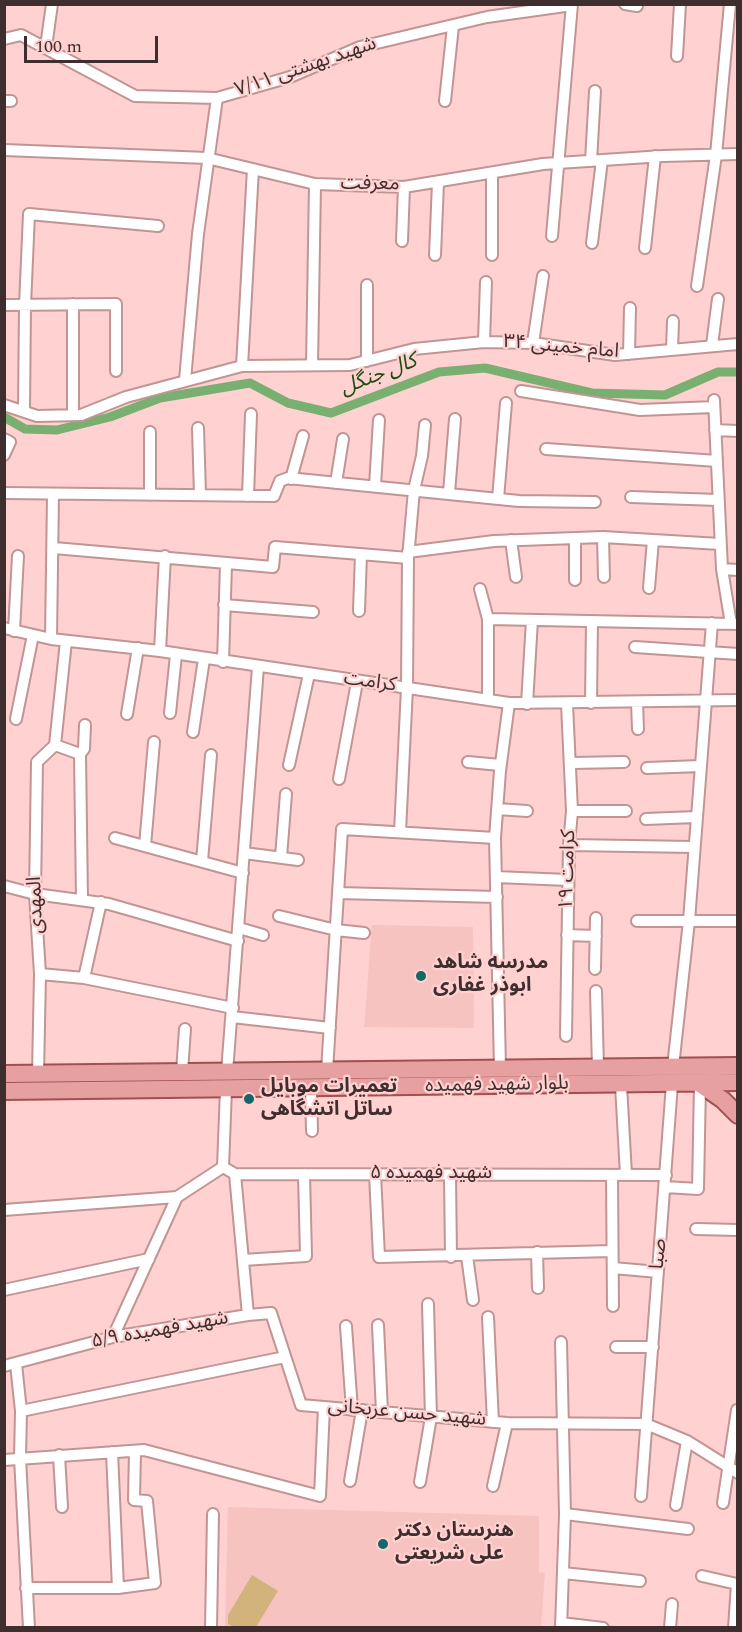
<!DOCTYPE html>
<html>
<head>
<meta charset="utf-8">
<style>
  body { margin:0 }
  #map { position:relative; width:742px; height:1632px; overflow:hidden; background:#ffd1d0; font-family:Spectral,serif }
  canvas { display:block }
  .frame { position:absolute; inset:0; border:6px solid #3f2e2e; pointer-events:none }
  .scale { position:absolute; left:24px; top:36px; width:134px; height:27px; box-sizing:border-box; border:3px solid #3f2e2e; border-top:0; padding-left:8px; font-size:18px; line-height:21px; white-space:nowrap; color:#3f2e2e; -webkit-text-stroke:4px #ffd1d0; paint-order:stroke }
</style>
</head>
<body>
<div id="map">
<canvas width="742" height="1632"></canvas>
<div class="frame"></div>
<div class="scale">100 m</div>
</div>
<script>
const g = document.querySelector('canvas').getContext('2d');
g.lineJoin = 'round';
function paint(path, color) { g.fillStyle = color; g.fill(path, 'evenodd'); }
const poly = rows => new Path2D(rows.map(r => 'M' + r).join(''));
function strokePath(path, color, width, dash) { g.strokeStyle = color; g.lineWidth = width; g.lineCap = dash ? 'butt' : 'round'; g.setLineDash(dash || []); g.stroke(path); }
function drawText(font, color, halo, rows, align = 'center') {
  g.font = font + ' Spectral,"Noto Sans Arabic",serif'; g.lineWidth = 4.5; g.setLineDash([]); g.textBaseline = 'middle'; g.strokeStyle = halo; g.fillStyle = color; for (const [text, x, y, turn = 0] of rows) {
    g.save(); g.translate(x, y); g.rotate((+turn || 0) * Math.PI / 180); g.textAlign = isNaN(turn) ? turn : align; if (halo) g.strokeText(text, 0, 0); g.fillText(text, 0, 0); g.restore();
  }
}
const built = poly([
  [372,925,473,927,474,1028,364,1027],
  [228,1507,539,1516,539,1572,545,1573,541,1627,225,1628]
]);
const green = poly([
  [252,1575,278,1591,256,1627,234,1627,228,1624,228,1615]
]);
const canal = poly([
  [4,417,25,429,57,430,110,417,160,398,250,383,288,403,331,413,439,372,485,368,592,393,665,395,718,372,738,372]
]);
const minor = poly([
  [625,4,637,6],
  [4,39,21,35,135,96,217,98,290,77,360,47,487,17,572,5],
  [46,47,52,4],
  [677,56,680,4],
  [4,101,11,101],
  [445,101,453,26],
  [4,150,207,158,315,184,404,187,543,164,663,156,738,154],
  [591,161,595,91],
  [552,236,572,4],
  [402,241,404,187],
  [592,243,602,160],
  [645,248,655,156],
  [435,255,438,183],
  [492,255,492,173],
  [697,286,716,155,730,4],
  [4,305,116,304,116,371],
  [484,342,486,282],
  [533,343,543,276],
  [712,345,718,299],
  [672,350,673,321],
  [629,354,630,308],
  [367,361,367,285],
  [312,365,315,184],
  [242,366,253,169],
  [185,380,198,234,217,98],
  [521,391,640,410,714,407],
  [714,400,722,569,731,624],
  [4,405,37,416,81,415,126,397,242,366,350,365,414,349,484,342,533,343,615,355,738,344],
  [24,411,25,305,29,214,158,226],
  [73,415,73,304],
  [198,428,200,495],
  [715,430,738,431],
  [150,432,150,495],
  [4,439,10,442,4,455],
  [546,449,717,461],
  [291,479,303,436],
  [336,483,343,439],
  [375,486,379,420],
  [4,493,274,496,280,481,288,478,519,501,595,502],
  [449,493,455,419],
  [248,496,251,414],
  [631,497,718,500],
  [498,499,506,403],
  [603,537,604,577],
  [575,538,575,580],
  [511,540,516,577],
  [54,548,273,567,275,547,408,558],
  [408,552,494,541,603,537,720,544],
  [722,569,738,570],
  [649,588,653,540],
  [480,589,488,619,488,700],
  [224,605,313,612],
  [359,611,361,554],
  [488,619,738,624],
  [4,628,51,639,160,651,509,703,738,700],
  [14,631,18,556],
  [51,639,53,495],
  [635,647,738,654],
  [160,651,165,556],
  [223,662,226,564],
  [637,702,638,729],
  [591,703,592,621],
  [527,704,532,620],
  [170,713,176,655],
  [127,714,138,648],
  [16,719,33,635],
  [193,732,204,659],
  [55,745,80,754,82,899],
  [55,745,66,641],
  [80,754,84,749,85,725],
  [468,762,500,765],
  [571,763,624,762],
  [289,765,309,674],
  [647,768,700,766],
  [339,779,357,682],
  [497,809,527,811],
  [572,811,626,811],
  [646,819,696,817],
  [400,832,407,688,408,558,414,490,422,456,425,425],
  [115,838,243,873],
  [569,845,694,847],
  [145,846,154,742],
  [244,853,298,860],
  [281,857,286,794],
  [202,861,211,755],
  [496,877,568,880],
  [4,886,35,894,109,904,238,941],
  [338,893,497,897],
  [101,902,84,978,233,1008],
  [279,916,336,930,364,933],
  [637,921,738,921],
  [239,928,263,935],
  [567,935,596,936],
  [595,969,596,918],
  [40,974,84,978],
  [596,991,598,1068],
  [232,1017,330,1028],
  [566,1036,569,845,572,811,567,704],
  [673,1067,689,921,712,623],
  [500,1068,495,838,500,771,509,703],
  [327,1071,342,829,495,838],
  [182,1072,185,1029],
  [227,1072,258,667],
  [38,1074,40,974,35,894,37,762,55,745],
  [621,1085,626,1175],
  [311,1088,312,1131],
  [226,1089,223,1167,235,1174,666,1175],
  [375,1174,379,1257,612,1251],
  [450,1175,451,1257],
  [612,1175,613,1306],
  [665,1187,698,1189,700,1084],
  [4,1210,177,1197,223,1167],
  [696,1229,738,1230],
  [537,1252,538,1288],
  [467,1256,473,1300],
  [243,1260,306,1256,304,1174],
  [613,1268,658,1272],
  [4,1290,149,1259],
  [248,1315,271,1313,301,1405,507,1423,646,1424,687,1441,738,1473],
  [488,1317,493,1422],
  [378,1325,382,1412],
  [346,1326,352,1410],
  [113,1337,177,1197],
  [561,1342,565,1514,561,1628],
  [616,1347,653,1347],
  [16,1364,21,1411,20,1458,29,1628],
  [4,1366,113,1337,248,1315,235,1174],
  [21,1411,285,1357],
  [59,1455,62,1507],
  [4,1460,144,1450,320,1496,324,1407],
  [350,1481,362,1410],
  [420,1482,431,1417,428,1304],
  [493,1486,507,1423],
  [641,1496,672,1084],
  [723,1503,737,1410],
  [676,1505,687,1441],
  [565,1514,688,1529],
  [563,1573,640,1581],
  [702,1576,737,1584,734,1628],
  [26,1588,118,1588,112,1452],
  [118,1588,155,1583,147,1501,134,1500,135,1451],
  [561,1623,603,1628],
  [211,1628,213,1514],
  [670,1628,672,1604]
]);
const primary = poly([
  [4,1074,738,1066],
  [700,1084,723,1100,738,1115],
  [4,1091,738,1082]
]);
const markers = [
  [421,976,6,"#17666a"],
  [249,1099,6,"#17666a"],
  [383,1544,6,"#17666a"]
];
const streetNames = [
  ["شهید بهشتی ۷/۱۱",306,68,-19],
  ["معرفت",370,185,1],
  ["امام خمینی ۳۴",561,348,5],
  ["کرامت",370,683,8],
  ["کرامت ۱۹",569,870,-88],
  ["المهدی",37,905,-92],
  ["بلوار شهید فهمیده",497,1086,-1],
  ["شهید فهمیده ۵",431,1174],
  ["صبا",660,1254,-85],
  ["شهید فهمیده ۵/۹",160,1331,-10],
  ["شهید حسن عربخانی",407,1414,5]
];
const poiNames = [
  ["مدرسه شاهد",433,964],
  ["ابوذر غفاری",433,987],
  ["تعمیرات موبایل",261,1088],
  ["ساتل اتشگاهی",261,1111],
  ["هنرستان دکتر",395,1532],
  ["علی شریعتی",395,1555]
];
const waterNames = [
  ["کال جنگل",379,376,-21]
];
paint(built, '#f7c3c1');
paint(green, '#d2b37c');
strokePath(canal, '#79af70', 9);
strokePath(minor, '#c09594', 14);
strokePath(primary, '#a14f51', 20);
strokePath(minor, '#fff', 10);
strokePath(primary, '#e6a0a2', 16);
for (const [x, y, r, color] of markers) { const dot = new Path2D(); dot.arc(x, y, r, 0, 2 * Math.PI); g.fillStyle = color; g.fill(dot); strokePath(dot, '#ffd1d0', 2); }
drawText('20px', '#3f2e2e', '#ffd1d0', streetNames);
drawText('bold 20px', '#3f2e2e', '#ffd1d0', poiNames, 'left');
drawText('italic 21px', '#194e0f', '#ffd1d0', waterNames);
</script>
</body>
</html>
